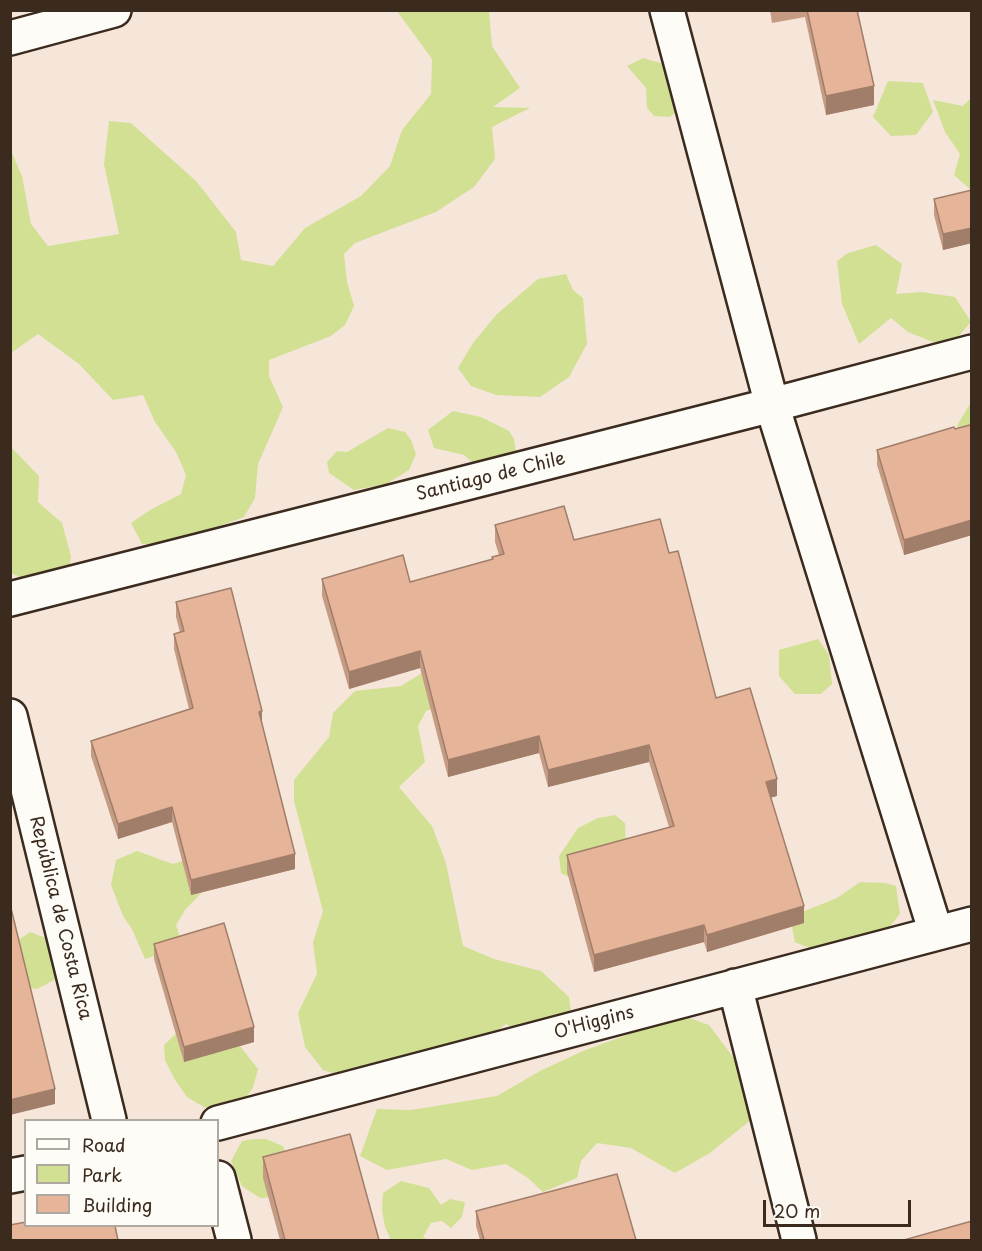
<!DOCTYPE html>
<html>
<head>
<meta charset="utf-8">
<style>
  body { margin:0 }
  #map { position:relative; width:982px; height:1251px; overflow:hidden; background:#f6e6da; font-family:"Playpen Sans",sans-serif }
  canvas { display:block }
  .frame { position:absolute; inset:0; border:12px solid #3b2a1e; pointer-events:none }
  .legend { position:absolute; left:24px; top:1119px; width:195px; height:108px; box-sizing:border-box; background:#fdfcf7; border:2px solid #afa8a0; margin:0; padding:8px 10px; list-style:none; font-size:18px; color:#3b2a1e }
  .legend li { display:flex; align-items:center; gap:12px; height:30px }
  .legend b { width:30px; border:2px solid #afa8a0 }
  .scale { position:absolute; left:763px; top:1200px; width:148px; height:27px; box-sizing:border-box; border:3px solid #3b2a1e; border-top:0; padding-left:8px; font-size:18px; line-height:21px; white-space:nowrap; color:#3b2a1e; -webkit-text-stroke:4px #fdfcf7; paint-order:stroke }
</style>
</head>
<body>
<div id="map">
<canvas width="982" height="1251"></canvas>
<div class="frame"></div>
<ul class="legend">
<li><b style="height:8px;background:#fdfcf7"></b>Road</li>
<li><b style="height:16px;background:#d1e093"></b>Park</li>
<li><b style="height:16px;background:#e6b498"></b>Building</li>
</ul>
<div class="scale">20 m</div>
</div>
<script>
const g = document.querySelector('canvas').getContext('2d');
g.lineJoin = 'round';
function paint(path, color) { g.fillStyle = color; g.fill(path, 'evenodd'); }
const poly = rows => new Path2D(rows.map(r => 'M' + r).join(''));
function strokePath(path, color, width, dash) { g.strokeStyle = color; g.lineWidth = width; g.lineCap = dash ? 'butt' : 'round'; g.setLineDash(dash || []); g.stroke(path); }
function drawText(font, color, halo, rows, align = 'center') {
  g.font = font + ' "Playpen Sans",sans-serif'; g.lineWidth = 4.5; g.setLineDash([]); g.textBaseline = 'middle'; g.strokeStyle = halo; g.fillStyle = color; for (const [text, x, y, turn = 0] of rows) {
    g.save(); g.translate(x, y); g.rotate((+turn || 0) * Math.PI / 180); g.textAlign = isNaN(turn) ? turn : align; if (halo) g.strokeText(text, 0, 0); g.fillText(text, 0, 0); g.restore();
  }
}
const green = poly([
  [397,11,489,11,492,46,520,88,493,107,530,108,492,127,495,159,474,187,436,212,355,243,344,254,347,282,354,306,345,325,331,336,269,360,269,376,283,407,258,464,255,498,244,517,209,530,154,544,142,544,131,523,150,510,181,494,186,475,176,452,155,422,143,395,113,400,79,364,38,334,11,353,11,151,22,176,31,224,48,246,119,234,104,164,109,121,131,123,196,181,236,232,241,260,273,266,305,228,361,196,390,166,402,130,431,94,432,59],
  [643,58,664,64,688,102,670,117,654,116,647,108,646,88,627,66],
  [888,81,923,83,933,112,916,135,891,136,873,117],
  [971,98,971,190,954,175,960,154,945,132,933,100,963,106],
  [876,245,902,264,896,294,922,292,955,297,971,322,948,348,908,332,891,318,859,344,842,304,837,261,848,253],
  [566,274,573,290,583,298,587,344,569,377,540,397,496,395,471,386,458,368,473,343,497,314,538,279],
  [971,402,971,440,957,426],
  [453,411,481,417,509,431,514,439,516,453,488,467,472,462,464,455,434,448,428,430],
  [388,428,405,432,411,440,416,454,409,470,386,484,354,490,329,473,327,462,337,451,347,452],
  [10,446,39,476,38,502,62,523,71,556,67,590,40,596,22,578,11,573],
  [818,639,829,655,832,684,821,694,795,694,779,676,779,650],
  [443,660,502,683,426,711,418,726,425,762,399,787,432,826,446,863,463,946,494,959,541,971,569,997,571,1011,564,1022,519,1031,506,1024,492,1034,339,1075,323,1070,305,1047,298,1013,317,974,313,942,323,911,294,801,294,780,329,737,333,713,355,691,401,686],
  [615,815,625,823,626,850,580,883,561,873,559,856,578,828,598,818],
  [137,851,173,864,191,858,204,890,185,910,176,925,183,946,145,959,132,929,123,916,111,885,116,860],
  [860,882,885,883,896,886,900,914,884,934,821,953,795,942,790,917,837,898],
  [30,932,51,940,60,960,56,979,37,989,18,986,10,946],
  [681,1015,709,1025,742,1069,752,1119,710,1153,675,1173,631,1148,597,1143,581,1161,577,1178,543,1192,528,1178,506,1164,472,1170,446,1159,387,1170,360,1156,377,1109,411,1110,497,1096,540,1071,583,1051],
  [180,1030,236,1041,258,1069,253,1088,242,1102,222,1112,204,1107,187,1097,175,1080,165,1060,164,1045],
  [253,1139,266,1139,283,1146,289,1162,276,1193,266,1198,260,1198,242,1186,231,1161,242,1141],
  [401,1181,429,1188,441,1205,450,1199,465,1202,462,1217,451,1228,442,1221,431,1223,423,1237,429,1240,391,1240,385,1227,382,1210,383,1193]
]);
const minor = poly([
  [667,10,772,405,936,933],
  [10,38,114,10],
  [10,599,772,405,972,352],
  [10,716,109,1120],
  [735,986,799,1240],
  [218,1123,972,924],
  [10,1176,26,1173],
  [218,1178,234,1240]
]);
const wall = poly([
  [770,10,857,10,874,105,826,115,805,17,772,23],
  [972,190,972,243,943,250,934,215,934,199],
  [955,429,972,429,972,535,904,555,877,465,877,450],
  [495,525,574,540,669,553,716,698,777,796,771,797,804,923,707,952,704,942,594,972,567,872,567,855,669,827,649,762,548,787,539,753,448,777,420,668,349,689,322,596,322,579,410,582,492,559,492,557,499,555,495,542],
  [176,602,262,724,295,869,191,895,172,822,118,839,91,756,91,741,189,709,174,649,174,634,180,632,176,617],
  [154,944,254,1042,184,1062,154,959],
  [263,1157,379,1240,280,1240,263,1178],
  [476,1211,636,1240,480,1240,476,1226]
]);
const shadedWall = poly([
  [874,86,874,105,826,115,826,96],
  [972,228,972,243,943,250,943,234],
  [972,520,972,535,904,555,904,540],
  [420,651,420,668,349,689,349,672],
  [262,711,262,726,259,712],
  [539,736,539,753,448,777,448,760],
  [649,745,649,762,548,787,548,770],
  [777,779,777,796,766,799,766,782],
  [172,807,172,822,118,839,118,824],
  [295,854,295,869,191,895,191,880],
  [804,906,804,923,707,952,707,935],
  [704,925,704,942,594,972,594,955],
  [254,1027,254,1042,184,1062,184,1047],
  [55,1089,55,1104,10,1115,10,1100]
]);
const building = poly([
  [807,10,857,10,874,86,826,96,807,10],
  [972,190,972,228,943,234,934,199,972,190],
  [970,425,972,429,972,520,904,540,877,450,954,427,955,429,970,425],
  [564,506,574,540,660,519,669,553,678,551,716,698,750,688,777,779,766,782,804,906,707,935,704,925,594,955,567,855,674,826,649,745,548,770,539,736,448,760,420,651,349,672,322,579,403,555,410,582,493,559,492,557,504,554,495,525,564,506],
  [231,588,262,711,259,712,295,854,191,880,172,807,118,824,91,741,193,708,174,634,184,631,176,602,231,588],
  [10,904,55,1089,10,1100,10,904],
  [224,923,254,1027,184,1047,154,944,224,923],
  [350,1134,379,1240,285,1240,263,1157,350,1134],
  [617,1174,636,1240,484,1240,476,1211,617,1174],
  [972,1221,972,1240,904,1240,972,1221],
  [26,1222,26,1226,115,1226,118,1240,10,1240,10,1225,26,1222]
]);
const streetNames = [
  ["Santiago de Chile",491,477,-14],
  ["República de Costa Rica",60,918,76],
  ["O'Higgins",594,1023,-15]
];
paint(green, '#d1e093');
strokePath(minor, '#3b2a1e', 38);
strokePath(minor, '#fdfcf7', 33);
paint(wall, '#c69b83');
paint(shadedWall, '#a17e6a');
paint(building, '#e6b498');
strokePath(building, '#a17e6a', 1.5);
drawText('18px', '#3b2a1e', '#fdfcf7', streetNames);
</script>
</body>
</html>
